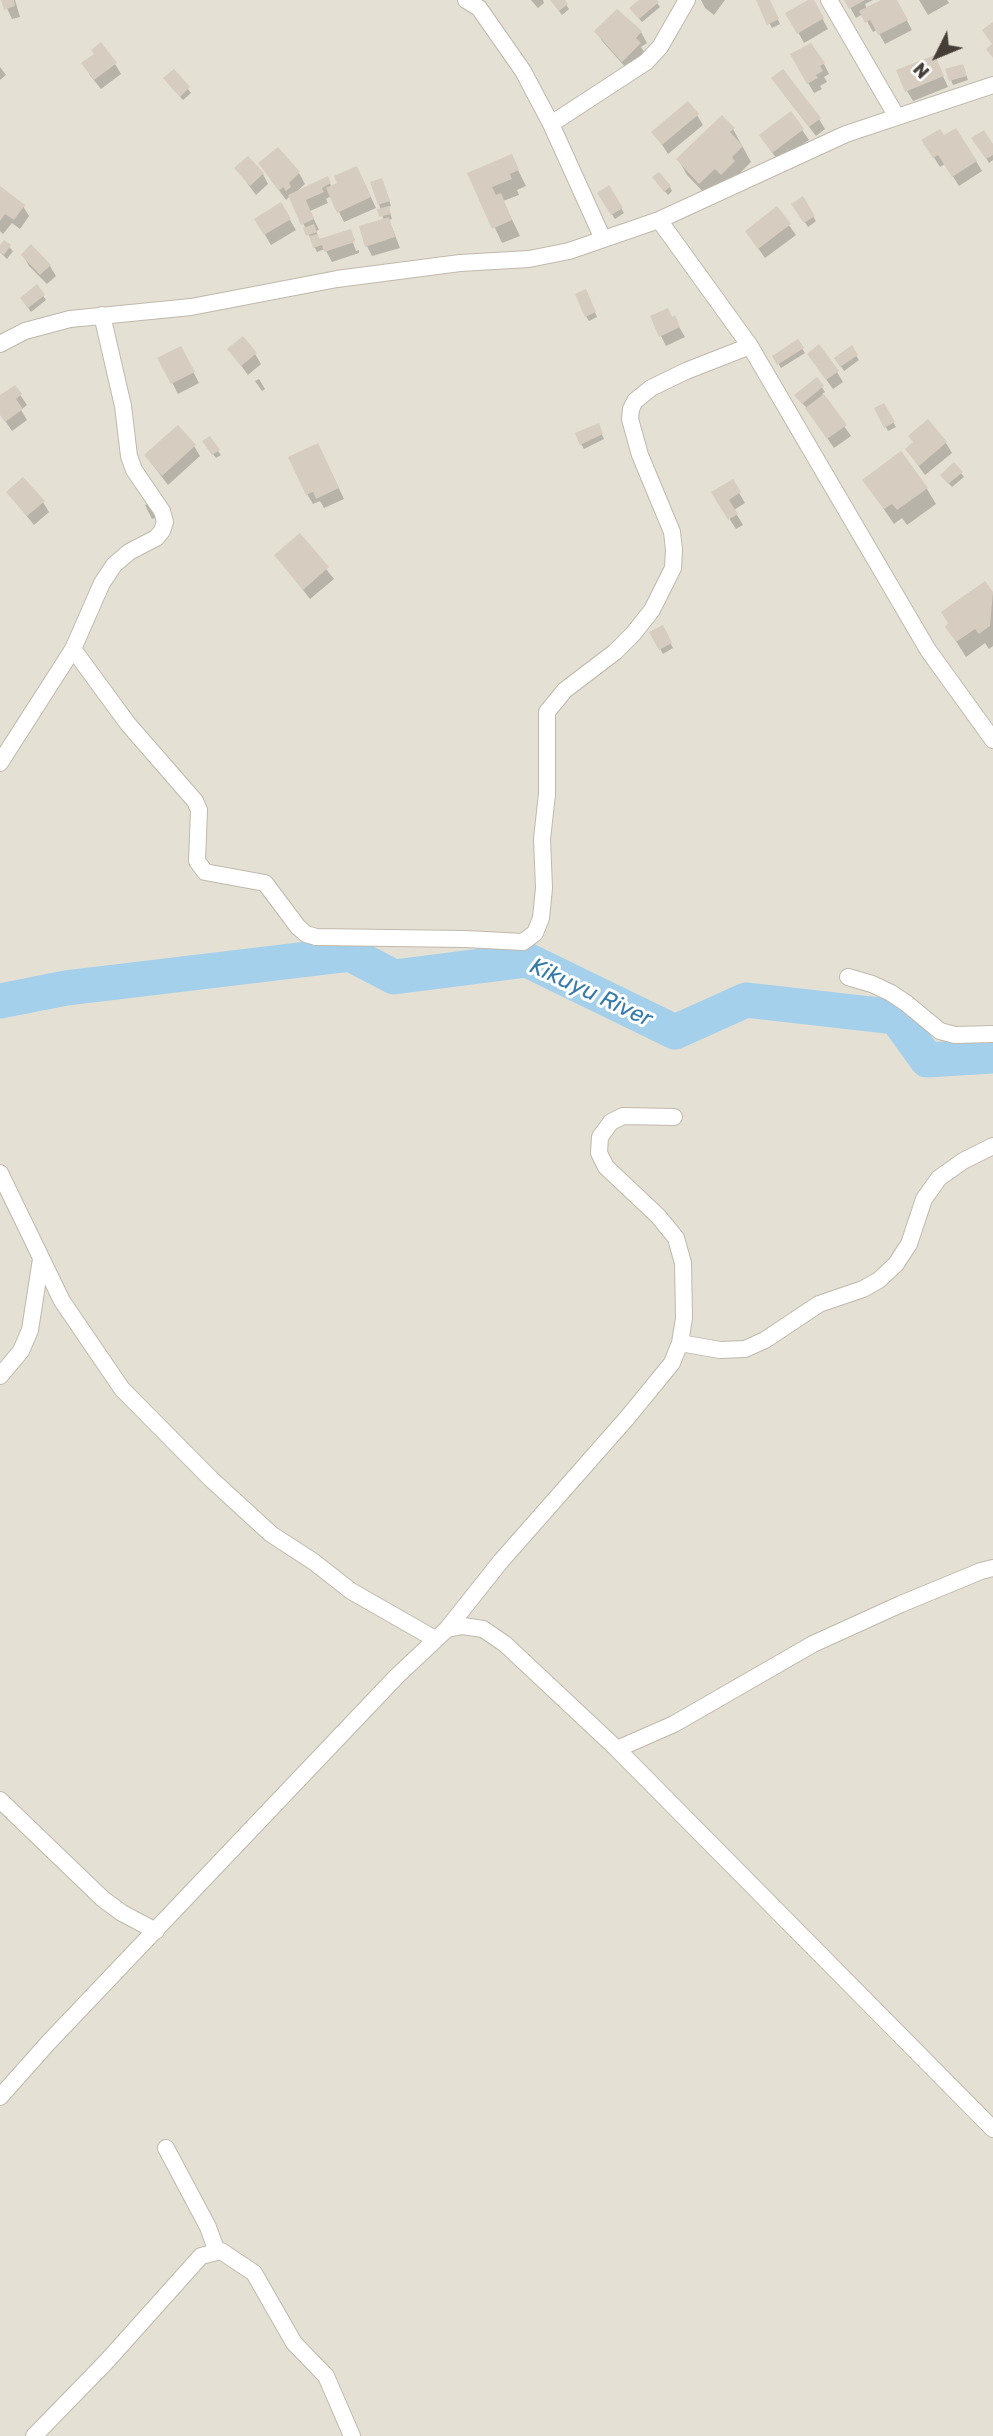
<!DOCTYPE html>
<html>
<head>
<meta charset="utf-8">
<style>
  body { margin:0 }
  #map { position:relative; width:993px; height:2436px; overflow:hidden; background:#f2eee6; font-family:Rubik,sans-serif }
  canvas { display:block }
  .north { position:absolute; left:902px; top:21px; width:70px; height:70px; -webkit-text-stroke:5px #fff; paint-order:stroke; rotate:227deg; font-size:19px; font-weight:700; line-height:28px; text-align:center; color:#443e36 }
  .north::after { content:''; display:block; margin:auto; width:24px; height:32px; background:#443e36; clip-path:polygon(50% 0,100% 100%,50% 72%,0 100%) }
</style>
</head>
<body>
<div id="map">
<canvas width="993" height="2436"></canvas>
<div class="north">N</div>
</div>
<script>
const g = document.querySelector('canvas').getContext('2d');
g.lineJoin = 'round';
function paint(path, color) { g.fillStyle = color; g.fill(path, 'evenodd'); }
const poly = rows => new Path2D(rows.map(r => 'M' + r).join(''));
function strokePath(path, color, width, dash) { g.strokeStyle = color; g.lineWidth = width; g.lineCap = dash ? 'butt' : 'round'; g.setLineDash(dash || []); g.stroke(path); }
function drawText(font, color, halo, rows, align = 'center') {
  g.font = font + ' Rubik,sans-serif'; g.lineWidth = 6; g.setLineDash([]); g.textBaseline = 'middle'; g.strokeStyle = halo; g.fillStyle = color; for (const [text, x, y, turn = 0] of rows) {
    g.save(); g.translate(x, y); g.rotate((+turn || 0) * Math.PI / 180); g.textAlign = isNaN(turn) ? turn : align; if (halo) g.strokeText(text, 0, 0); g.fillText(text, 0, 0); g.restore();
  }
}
const residential = poly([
  [0,0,993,0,993,2436,0,2436]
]);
const shadow = poly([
  [3,0,15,0,20,17,12,19],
  [531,0,543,0,544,3,538,8],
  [551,0,563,0,569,9,562,15],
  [642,0,655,0,660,7,642,22,634,13],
  [701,0,725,0,714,15,705,8],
  [768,0,780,24,772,28,758,1],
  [812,0,828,29,804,43,788,14],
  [846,0,873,0,865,4,867,9,885,0,896,0,912,30,885,44,877,30,873,32,863,14,856,18],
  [919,0,947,0,949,3,928,15],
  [617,12,641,32,647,43,641,47,646,55,628,70,602,41,596,31],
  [792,55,824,64,829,74,824,77,827,82,820,86,822,89,814,93],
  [934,57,948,87,913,101,907,91],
  [115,64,121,74,101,89,89,74],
  [963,66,968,80,953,85,951,80],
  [0,67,6,75,0,80],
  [174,71,191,93,183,100,168,83],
  [779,88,819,119,825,129,816,136],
  [791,114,809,140,779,162,767,145],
  [697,115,703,125,668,154,654,132],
  [733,129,751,162,740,173,743,177,709,198,687,175,678,159],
  [944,137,976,161,982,171,959,186,945,164,940,167,930,151],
  [974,138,993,147,993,160,989,163],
  [278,150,299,173,305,184,295,193,327,179,332,187,362,178,376,208,344,222,331,196,326,199,328,203,310,211,319,230,316,231,320,241,350,231,355,240,352,240,356,251,359,250,359,253,332,262,325,249,317,252,290,196,286,200,260,164],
  [511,156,526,186,517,190,519,195,503,201,520,236,502,243,470,174],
  [236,168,263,174,268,184,256,195],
  [657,182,670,187,672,191,668,195],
  [384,185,391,206,388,207,392,219,389,220,400,248,372,256,367,246,384,221,379,204],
  [0,188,23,206,29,216,20,229,12,223,3,234,0,231],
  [608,188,624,213,615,219,599,194],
  [802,199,816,221,808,227,794,205],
  [281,205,296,230,271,245,256,220],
  [777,208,796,235,765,258,753,241],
  [4,242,13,251,7,259,0,252],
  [23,255,50,266,56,276,47,284,29,266],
  [37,287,46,300,31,312,24,302],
  [588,296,597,317,589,321,586,316],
  [674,318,685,337,666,346,661,336],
  [798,342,805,353,781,368,774,357],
  [851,348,859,360,844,371,836,358],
  [229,349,255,354,261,364,248,375],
  [186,358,199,383,178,394,160,359],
  [815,364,837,372,843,382,833,389],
  [259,379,265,389,262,391,255,381],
  [817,380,825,392,822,394,851,436,834,448,806,407,799,400],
  [15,387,27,405,21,410,27,420,12,431,0,413,0,398],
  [883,405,896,427,888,431,876,409],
  [600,430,604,439,584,449,581,444],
  [946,443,952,453,925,475,907,450],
  [194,446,200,456,168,485,146,456],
  [207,446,218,451,221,455,216,458],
  [323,455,344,499,324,508,320,501,313,504,307,494],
  [961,473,964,477,952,487,945,479],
  [864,480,927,489,936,504,907,525,902,518,894,524],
  [732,481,745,503,734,510,743,525,736,529,713,493],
  [8,493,43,502,49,512,34,525],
  [150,503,157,517,152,519,145,505],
  [299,535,334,579,310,599,276,555],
  [984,583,993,595,993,646,989,649,985,643,966,657,947,627],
  [662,628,673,648,663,654,652,633]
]);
const river = poly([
  [0,1001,66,988,350,954,394,977,527,960,675,1032,746,1000,896,1017,927,1060,993,1056]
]);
const building = poly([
  [1,0,14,0,15,6,4,10],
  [550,0,565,0,568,4,559,11],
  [639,0,657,0,659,2,639,19,629,8],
  [756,0,770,0,779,19,767,25],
  [808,0,814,0,824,18,797,34,785,13],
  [844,0,865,0,849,9],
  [881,0,897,0,908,20,878,35,870,20,865,23,859,11],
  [617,9,642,31,636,38,641,43,622,62,594,31],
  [993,22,993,58,986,49,992,44,982,30],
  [101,42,117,63,94,80,81,63,94,54,91,50],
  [811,43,825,63,820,66,823,71,816,75,818,78,807,84,790,54],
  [935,55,944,76,905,92,896,70],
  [963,64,967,76,949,81,945,69],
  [174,69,190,87,180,97,163,78],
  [783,69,821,118,809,127,771,78],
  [688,101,699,114,662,145,651,132],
  [791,111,804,129,772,153,759,135],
  [722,115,735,128,730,132,743,146,732,157,735,161,721,175,715,169,699,184,676,159],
  [956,128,977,161,952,177,938,155,933,158,921,140,940,129,944,135],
  [984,130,993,144,993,155,986,159,971,138],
  [278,147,300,172,289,183,291,187,286,191,283,187,279,191,258,163],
  [512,154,519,170,510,174,512,179,492,187,496,195,501,193,512,220,492,229,467,173],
  [248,156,264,173,250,186,234,168],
  [357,166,371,197,337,213,326,188,337,183,334,176],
  [659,172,671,186,664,192,652,177],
  [328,176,331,183,322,188,324,192,306,200,314,219,301,225,288,195],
  [382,178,390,201,378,205,370,182],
  [609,185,623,208,611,215,597,193],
  [0,186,25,205,14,220,5,214,0,221],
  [803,196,815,216,804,223,791,204],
  [281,202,291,219,264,235,254,219],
  [389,206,391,214,379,217,377,209],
  [777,206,791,224,758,249,745,231],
  [389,217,395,237,365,247,359,226],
  [314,224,317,232,306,236,303,228],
  [351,229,355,242,324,252,322,245,313,248,309,236,318,234,319,239],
  [4,240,11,245,4,255,0,252,0,245],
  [31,244,51,265,40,275,21,255],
  [37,284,45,295,28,308,20,298],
  [586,289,596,312,585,317,575,294],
  [668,308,672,317,675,315,680,327,659,337,650,316],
  [243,336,257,353,241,366,227,349],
  [798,339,804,348,777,365,772,356],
  [819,344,839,371,826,380,807,354],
  [852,345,858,355,840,367,834,358],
  [181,346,195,372,171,384,157,358],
  [817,377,824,386,802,404,794,395],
  [15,385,22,394,16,399,23,409,5,422,0,415,0,395],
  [824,394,847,425,827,439,805,408],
  [884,403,895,422,884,428,874,408],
  [928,419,947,442,919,466,905,449,913,442,908,436],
  [599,423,603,434,580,445,575,433],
  [178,425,196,445,162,476,144,455],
  [210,436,220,450,212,455,202,441],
  [318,443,339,488,316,499,313,492,306,495,288,457],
  [901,451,928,488,897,510,892,504,884,509,862,480],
  [954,462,963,472,948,484,940,475],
  [23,477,45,501,27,516,6,492],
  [733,479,741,492,729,500,738,514,728,520,711,492],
  [300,533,329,567,303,590,274,555],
  [985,581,993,592,990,626,979,634,975,629,956,642,945,627,948,623,941,612],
  [663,625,672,643,659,650,649,632]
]);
const minor = poly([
  [466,0,479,8,523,71,551,124,603,239],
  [829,0,897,117],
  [551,124,646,62,660,47,687,0],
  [659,220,750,346,928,650,993,740],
  [0,344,25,331,70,319,191,307,337,279,460,263,529,259,569,251,659,220,846,134,993,85],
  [73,649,128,724,195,801,199,810,197,861,205,872,265,883,298,927,306,934,316,937,466,939,523,942,535,933,541,918,544,888,542,839,547,794,547,712,565,690,615,652,633,634,652,610,673,568,674,550,672,532,640,455,630,419,631,409,635,401,651,388,686,371,750,346],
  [0,763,73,649,102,583,114,565,129,552,156,538,162,531,165,522,162,511,134,470,129,456,123,406,102,315],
  [848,977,872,984,891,993,906,1003,940,1031,955,1035,993,1034],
  [0,1173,62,1301,122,1389,211,1479,271,1534,314,1562,351,1591,435,1639],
  [680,1343,720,1350,745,1349,765,1340,819,1304,863,1289,879,1280,896,1264,909,1244,924,1199,939,1178,963,1161,993,1146],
  [0,1376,21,1351,30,1330,41,1259],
  [447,1629,501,1561,627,1418,672,1363,680,1343,684,1318,683,1263,676,1238,658,1216,606,1167,599,1153,600,1137,611,1122,623,1116,674,1117],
  [617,1749,674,1724,813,1644,901,1604,981,1571,993,1568],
  [0,1800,103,1899,122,1913,156,1931],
  [0,2097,48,2043,397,1676,447,1629,463,1626,483,1629,505,1644,617,1749,993,2129],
  [166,2148,208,2227,217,2252],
  [34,2436,107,2361,201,2256,221,2251,254,2273,294,2343,326,2376,352,2436]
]);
const waterNames = [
  ["Kikuyu River",591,993,25]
];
paint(residential, '#e5e0d4');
paint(shadow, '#0003');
strokePath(river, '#a5d0ec', 35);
paint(building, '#d6ccbf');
strokePath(minor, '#c0b8ac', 18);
strokePath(minor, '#fff', 16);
drawText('italic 23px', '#357aaa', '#fff', waterNames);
</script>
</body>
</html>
